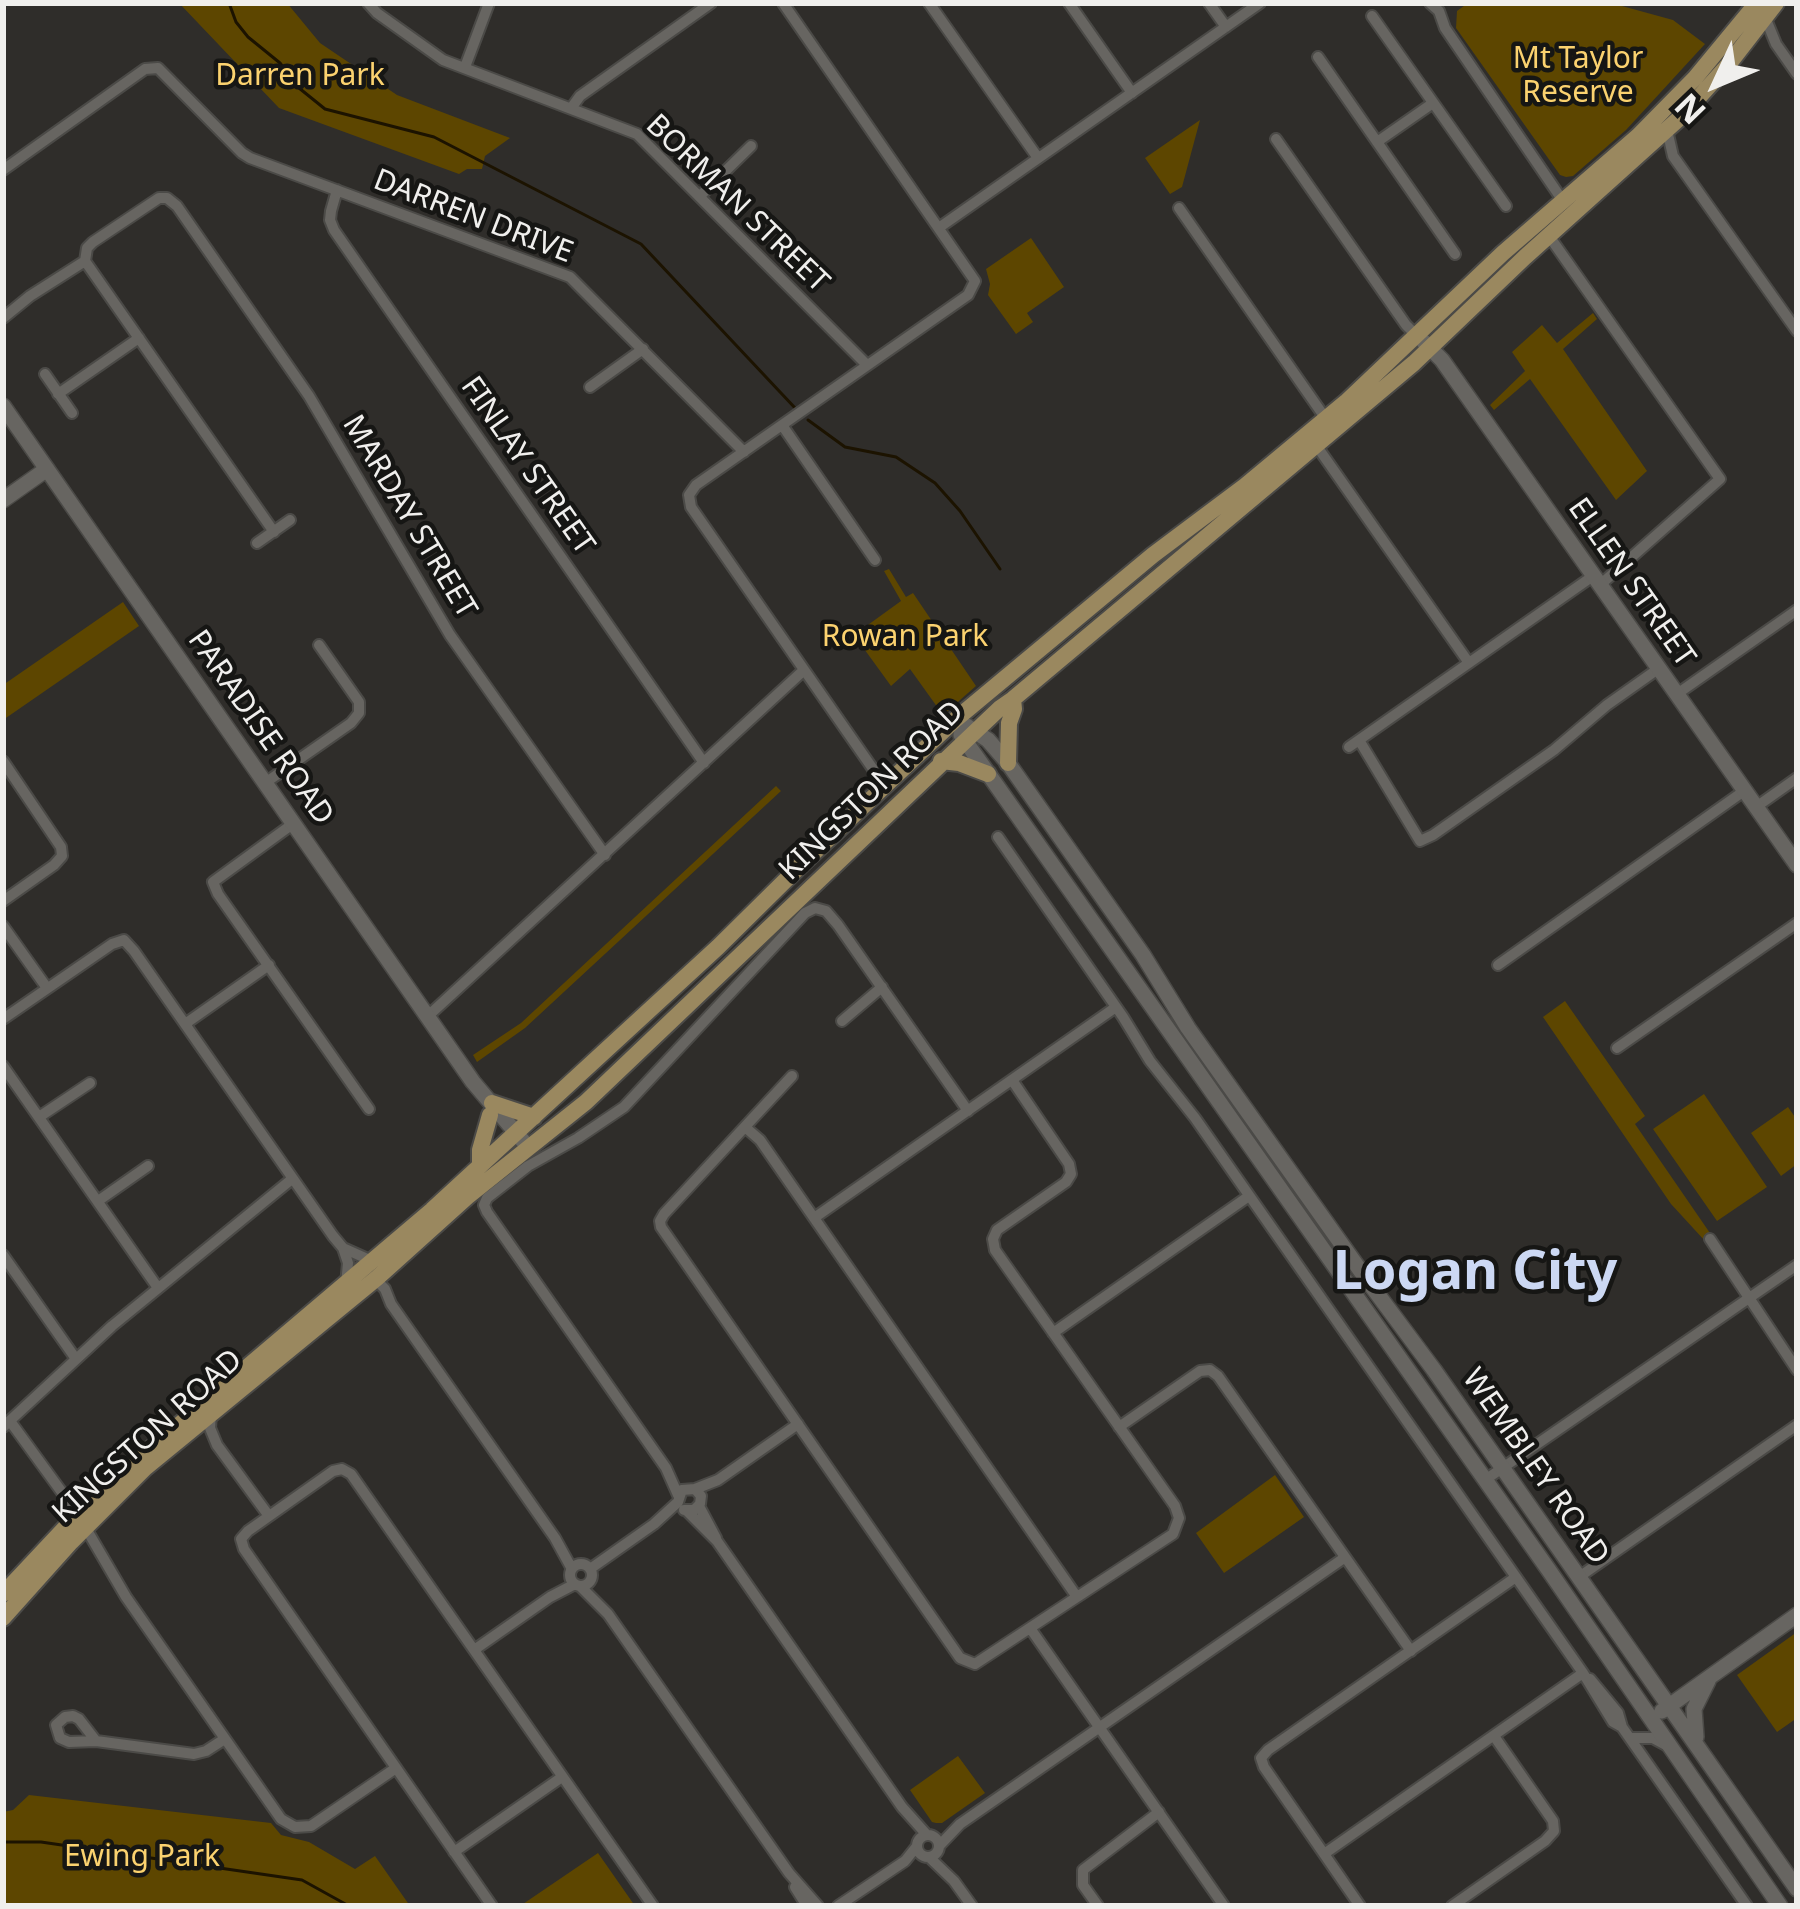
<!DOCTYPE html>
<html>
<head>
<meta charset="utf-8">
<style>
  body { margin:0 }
  #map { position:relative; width:1800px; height:1909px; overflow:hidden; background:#2f2d2a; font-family:"Noto Sans",sans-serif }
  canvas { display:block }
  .frame { position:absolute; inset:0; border:6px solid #f0efed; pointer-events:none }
  .north { position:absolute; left:1656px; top:24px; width:120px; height:120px; -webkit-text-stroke:9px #161614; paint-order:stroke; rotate:226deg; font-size:33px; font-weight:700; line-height:48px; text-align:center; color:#f0efed }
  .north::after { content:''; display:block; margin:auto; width:42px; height:54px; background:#f0efed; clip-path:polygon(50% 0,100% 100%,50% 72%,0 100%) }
</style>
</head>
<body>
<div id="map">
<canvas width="1800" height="1909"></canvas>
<div class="frame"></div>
<div class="north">N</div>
</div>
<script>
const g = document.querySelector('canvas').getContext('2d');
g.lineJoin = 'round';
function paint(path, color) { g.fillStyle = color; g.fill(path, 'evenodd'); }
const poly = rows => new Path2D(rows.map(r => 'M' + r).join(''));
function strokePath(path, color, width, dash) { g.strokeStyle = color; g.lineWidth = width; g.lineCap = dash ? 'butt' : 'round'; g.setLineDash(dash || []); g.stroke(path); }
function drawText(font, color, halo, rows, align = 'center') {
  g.font = font + ' "Noto Sans",sans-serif'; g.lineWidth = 9; g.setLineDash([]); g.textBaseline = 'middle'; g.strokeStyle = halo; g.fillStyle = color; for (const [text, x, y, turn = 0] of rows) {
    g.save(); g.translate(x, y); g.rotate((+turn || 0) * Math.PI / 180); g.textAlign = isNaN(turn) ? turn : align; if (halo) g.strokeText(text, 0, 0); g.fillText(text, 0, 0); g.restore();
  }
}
const green = poly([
  [179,3,287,3,320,43,397,95,510,138,485,156,482,169,467,169,459,174,279,108],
  [1468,3,1611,3,1673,20,1705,44,1626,130,1573,176,1566,177,1560,175,1456,28,1457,11],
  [1200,120,1182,187,1170,194,1145,158],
  [1031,238,1064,287,1027,313,1033,322,1016,334,988,295,990,284,986,269],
  [1593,313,1597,319,1563,349,1647,471,1616,500,1530,379,1494,410,1490,405,1525,371,1512,352,1542,325,1557,343],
  [889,569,906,597,913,593,976,686,943,715,910,669,891,686,854,635,901,601,884,571],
  [123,602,139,626,3,720,3,685],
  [776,786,781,791,525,1028,477,1062,473,1055,521,1023],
  [1565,1001,1645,1116,1635,1124,1712,1236,1705,1241,1671,1204,1543,1017],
  [1704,1094,1767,1187,1717,1221,1653,1129],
  [1788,1107,1797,1120,1797,1164,1781,1176,1751,1133],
  [1275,1475,1304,1517,1224,1573,1196,1533],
  [1797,1632,1797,1718,1777,1732,1737,1675],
  [958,1756,985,1793,942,1823,936,1823,932,1822,910,1790],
  [29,1795,271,1823,281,1835,309,1842,355,1869,375,1856,410,1906,147,1906,130,1904,128,1906,3,1906,3,1812,13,1810],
  [598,1853,635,1906,520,1906]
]);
const stream = poly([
  [229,3,236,22,248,37,280,63,299,88,325,109,434,137,641,244,796,409],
  [808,420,845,447,896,457,935,483,960,511,1000,569],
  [3,1842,41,1842,302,1880,349,1906]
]);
const street = poly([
  [368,3,377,13,443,60,637,134,867,365],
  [783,3,975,281,968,295,696,485,689,495,691,507,873,769,878,791],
  [929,3,1038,158],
  [1069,3,1132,93],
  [1209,3,1226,27],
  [1430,3,1439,11,1445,28,1563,201],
  [1372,16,1506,206],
  [1765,17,1776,44,1797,74],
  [1318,57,1455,254],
  [465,67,489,3],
  [572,107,580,96,711,3],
  [1667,130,1673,156,1797,331],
  [1276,139,1406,325,1417,336],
  [1377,142,1433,103],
  [3,170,145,69,158,68,242,153,250,158,570,277,744,452],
  [337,190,331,211,330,220,334,230,704,763],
  [700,196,751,146],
  [1179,208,1326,419],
  [940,227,1260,3],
  [1549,236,1720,479,1600,585],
  [3,318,30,296,85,261],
  [45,374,72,413],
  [590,387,643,349],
  [58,394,139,338],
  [782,425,875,560],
  [1316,445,1469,663],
  [274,532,85,261,87,248,93,242,159,198,167,198,177,206,309,396,450,635,605,855],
  [257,543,290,520],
  [1677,694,1797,610],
  [1359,740,1420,841,1433,835,1554,750,1607,705,1658,669],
  [1349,747,1593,576],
  [3,761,61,847,62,856,54,865,3,901],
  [265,783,351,723,359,713,359,702,319,645],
  [1756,807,1797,778],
  [294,823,213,882,218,894,369,1109],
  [998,837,1123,1017,1150,1061,1195,1118,1583,1673,1613,1722,1622,1727],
  [3,926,47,988],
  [1498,965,1744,791],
  [428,1016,804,670],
  [3,1019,112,944,124,940,134,951,333,1236,343,1248,372,1261],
  [842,1021,882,987],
  [185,1024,269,965],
  [1617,1048,1797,923],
  [3,1066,158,1288],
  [792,1076,664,1214,660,1221,661,1227,960,1658,975,1664,1173,1534,1179,1518,1175,1506,995,1250,993,1239,997,1230,1066,1182,1071,1174,1069,1164,1012,1080],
  [39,1117,90,1083],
  [745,1127,760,1140,1077,1597],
  [98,1201,148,1166],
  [814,1218,1116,1007],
  [1710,1239,1797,1370],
  [343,1248,348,1263,346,1285],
  [3,1255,76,1359],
  [373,1277,385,1289,391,1304,555,1538,572,1569],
  [1053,1333,1249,1196],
  [211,1414,210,1428,217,1445,269,1516],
  [10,1421,77,1513,126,1597,281,1819,295,1827,311,1826,396,1768],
  [3,1427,112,1326,292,1179],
  [1119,1427,1200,1371,1210,1370,1218,1376,1411,1651],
  [1485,1480,1797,1265],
  [695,1489,718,1480,798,1424],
  [678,1495,666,1468,487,1212,484,1205,487,1198,528,1166,578,1138,624,1107,805,913,815,908,826,911,838,925,968,1111],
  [699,1506,716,1538],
  [687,1511,717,1541,902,1807,927,1835],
  '570 1575a11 11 0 1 1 22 0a11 11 0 1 1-22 0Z',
  [590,1569,654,1524,678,1502,682,1490,695,1489,701,1496,700,1504,694,1510,684,1510],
  [1579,1577,1797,1425],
  [580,1586,608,1614,789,1873,818,1906],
  [1030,1628,1224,1906],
  [474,1650,550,1597,575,1584],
  [1590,1679,1618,1713,1622,1727,1747,1906],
  [1630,1738,1653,1738,1666,1745],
  [96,1741,79,1719,73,1716,65,1717,56,1725,60,1738,69,1742,96,1741,194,1754,206,1751,223,1740],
  '917 1846a11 11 0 1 1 22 0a11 11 0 1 1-22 0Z',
  [939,1846,960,1824,1344,1558],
  [454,1852,562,1777],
  [1324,1854,1583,1673],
  [929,1857,954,1881,972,1906],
  [795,1887,807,1906],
  [492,1906,244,1549,241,1539,248,1531,333,1471,342,1469,351,1474,653,1906],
  [838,1906,905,1861,917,1846],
  [1098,1906,1083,1885,1083,1870,1159,1812],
  [1360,1906,1264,1767,1261,1758,1268,1750,1516,1577],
  [1452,1906,1545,1841,1554,1831,1553,1821,1494,1736]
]);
const secondary = poly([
  [1424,342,1442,360,1797,865],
  [3,406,473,1082,523,1141],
  [3,500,47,469],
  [956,719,988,740,1008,763,1143,955,1188,1028,1367,1280,1434,1370,1797,1889],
  [961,735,1548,1569,1780,1906],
  [1662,1711,1797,1615],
  [1696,1737,1694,1709,1708,1681]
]);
const primary = poly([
  [941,761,959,763,988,774],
  [1008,763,1009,723,1014,709,1013,699],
  [492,1103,534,1117],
  [480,1166,480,1150,490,1115],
  [3,1594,94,1497,432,1210,718,947,803,863,956,719,1153,555,1245,486,1346,402,1503,253,1638,136,1695,78,1757,3],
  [3,1618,71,1542,145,1468,377,1278,467,1197,586,1102,1000,708,1013,699,1414,363,1525,257,1683,115,1728,65,1776,3]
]);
const parkNames = [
  ["Mt Taylor",1578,59],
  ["Reserve",1578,93],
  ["Darren Park",300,76],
  ["Rowan Park",905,637],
  ["Ewing Park",142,1857]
];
const streetNames = [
  ["BORMAN STREET",737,204,44],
  ["DARREN DRIVE",473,217,21],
  ["FINLAY STREET",527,466,55],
  ["MARDAY STREET",409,517,59],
  ["ELLEN STREET",1631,583,55],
  ["PARADISE ROAD",260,728,55],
  ["KINGSTON ROAD",872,791,-44],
  ["KINGSTON ROAD",148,1437,-42],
  ["WEMBLEY ROAD",1535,1467,55]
];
const townNames = [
  ["Logan City",1475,1274]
];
paint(green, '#5d4600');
strokePath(stream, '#1c1300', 3);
strokePath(street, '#4b4a47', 14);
strokePath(secondary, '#4b4a47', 18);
strokePath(primary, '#4b4a47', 20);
strokePath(street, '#676561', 10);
strokePath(secondary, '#676561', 15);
strokePath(primary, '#9a885f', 16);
drawText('30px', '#fbd26f', '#161614', parkNames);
drawText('30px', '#f0efed', '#161614', streetNames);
drawText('bold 54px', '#ccd8f3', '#161614', townNames);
</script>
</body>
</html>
